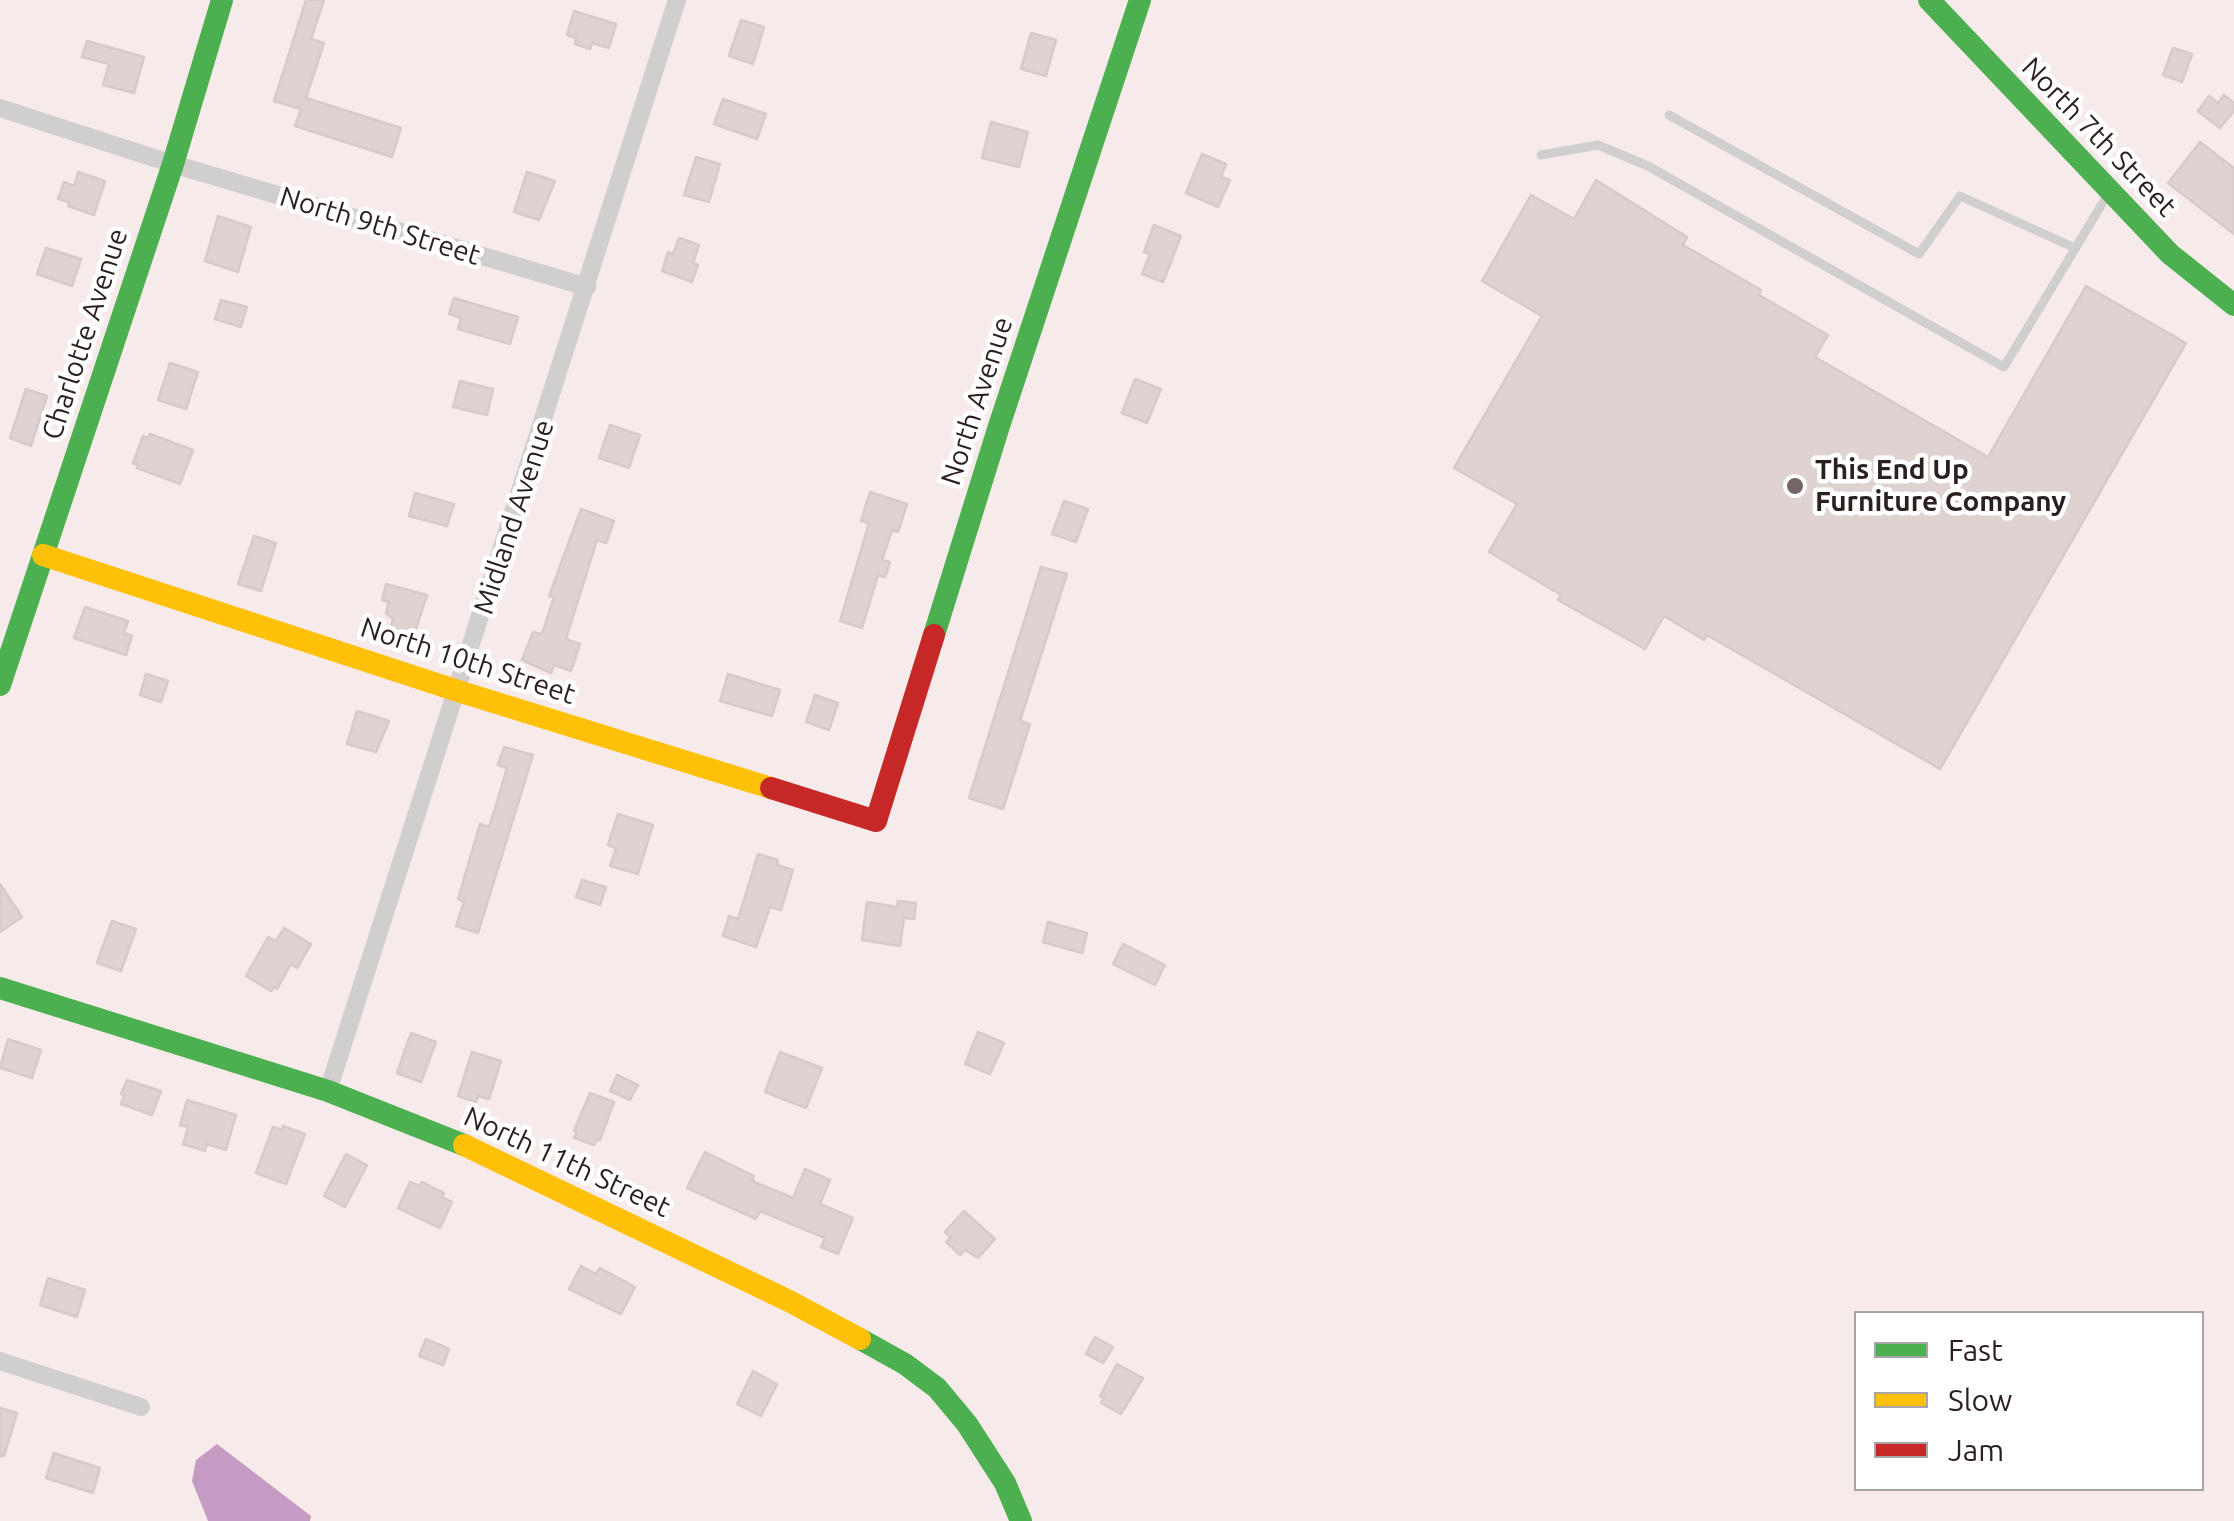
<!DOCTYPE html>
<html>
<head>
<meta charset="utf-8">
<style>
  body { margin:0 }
  #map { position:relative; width:2234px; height:1521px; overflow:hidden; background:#f7eaea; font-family:Ubuntu,sans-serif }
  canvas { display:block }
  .legend { position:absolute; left:1854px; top:1311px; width:350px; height:180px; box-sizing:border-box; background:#fff; border:2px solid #aaa5a5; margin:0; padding:12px 18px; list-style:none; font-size:30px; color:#2b1f1f }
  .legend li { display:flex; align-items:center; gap:20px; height:50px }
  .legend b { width:50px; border:2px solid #aaa5a5 }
</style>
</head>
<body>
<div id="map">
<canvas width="2234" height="1521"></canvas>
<ul class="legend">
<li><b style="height:12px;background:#4caf50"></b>Fast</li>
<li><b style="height:12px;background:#ffc107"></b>Slow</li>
<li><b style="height:12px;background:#c62828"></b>Jam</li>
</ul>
</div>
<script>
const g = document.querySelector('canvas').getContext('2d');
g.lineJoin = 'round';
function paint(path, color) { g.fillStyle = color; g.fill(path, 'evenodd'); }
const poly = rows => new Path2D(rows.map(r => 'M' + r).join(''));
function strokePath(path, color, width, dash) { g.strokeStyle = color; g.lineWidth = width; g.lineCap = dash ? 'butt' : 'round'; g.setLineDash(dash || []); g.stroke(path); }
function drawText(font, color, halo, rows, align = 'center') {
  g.font = font + ' Ubuntu,sans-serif'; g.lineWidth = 9; g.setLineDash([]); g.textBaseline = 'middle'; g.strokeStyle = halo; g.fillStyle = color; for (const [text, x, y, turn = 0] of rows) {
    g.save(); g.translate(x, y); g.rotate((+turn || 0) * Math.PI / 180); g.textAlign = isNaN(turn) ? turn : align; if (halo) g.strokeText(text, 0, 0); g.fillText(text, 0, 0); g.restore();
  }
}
const water = poly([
  [217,1444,311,1516,310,1521,208,1521,192,1481,196,1460]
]);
const building = poly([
  [306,0,324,0,311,39,324,43,306,98,401,128,392,157,295,126,301,109,274,101,306,0],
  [574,11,616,24,609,48,592,43,590,49,575,44,576,38,567,35,574,11],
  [741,20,764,27,753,64,729,56,741,20],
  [1031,33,1056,40,1046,76,1021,69,1031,33],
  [87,41,144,57,134,93,103,85,109,64,82,57,87,41],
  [2173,48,2192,54,2182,82,2163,75,2173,48],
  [2224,95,2234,103,2234,111,2220,128,2198,111,2209,96,2218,103,2224,95],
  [723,99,766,114,757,139,714,124,723,99],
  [991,122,1028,132,1019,167,982,158,991,122],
  [2200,142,2234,168,2234,234,2168,183,2200,142],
  [1202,154,1226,164,1221,177,1230,180,1218,207,1186,193,1202,154],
  [696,157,720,164,709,202,684,195,696,157],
  [78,172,105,181,94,215,68,206,69,202,58,199,64,182,74,186,78,172],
  [527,172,555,181,539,220,514,212,527,172],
  [1596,180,1687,237,1683,245,1761,290,1759,295,1828,335,1815,357,1988,457,2086,286,2186,343,1940,769,1707,635,1704,640,1664,616,1645,649,1558,600,1561,595,1489,552,1517,504,1454,468,1542,316,1482,281,1531,195,1574,219,1596,180],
  [218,216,251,227,238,272,205,261,218,216],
  [1154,225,1181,236,1163,282,1142,274,1150,254,1144,252,1154,225],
  [679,238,699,245,693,263,698,265,692,282,662,271,668,252,673,254,679,238],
  [46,248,81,259,72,286,37,274,46,248],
  [454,298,518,317,510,344,458,329,461,318,449,314,454,298],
  [221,300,247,307,241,327,215,319,221,300],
  [170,363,198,372,186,409,158,400,170,363],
  [1135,379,1161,389,1147,423,1122,413,1135,379],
  [460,381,493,389,487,415,453,407,460,381],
  [26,389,47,396,31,446,10,438,26,389],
  [610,425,640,435,629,468,599,458,610,425],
  [150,434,193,450,180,484,137,468,138,465,133,463,143,436,148,438,150,434],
  [870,492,907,504,898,532,892,530,882,560,890,562,885,577,878,575,862,628,840,621,869,523,861,521,870,492],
  [415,493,454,504,447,526,409,516,415,493],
  [1064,501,1088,509,1076,542,1052,534,1064,501],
  [581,509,614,521,606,543,597,540,566,639,580,644,571,671,554,665,551,673,522,660,533,632,540,634,543,631,554,597,549,596,581,509],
  [254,536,276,543,261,591,238,584,254,536],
  [1041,567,1067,574,1020,721,1030,724,1003,809,969,798,1041,567],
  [386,584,427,595,412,641,389,634,393,619,386,613,389,602,382,600,386,584],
  [85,607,128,621,124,633,132,636,126,655,74,638,85,607],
  [146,674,168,681,161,702,140,695,146,674],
  [728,674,780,690,772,716,720,701,728,674],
  [815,695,838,703,829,730,806,722,815,695],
  [357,711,389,721,376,752,347,744,357,711],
  [504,747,533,755,478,933,456,926,464,902,458,899,480,824,489,827,493,815,507,768,498,765,504,747],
  [618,814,653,825,638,874,610,866,616,848,608,845,618,814],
  [758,854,778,860,777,865,793,870,781,910,770,907,756,947,723,936,729,916,738,919,758,854],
  [582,880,606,887,600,905,576,897,582,880],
  [0,884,22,917,0,932,0,884],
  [898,901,916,903,914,919,904,918,900,946,862,940,867,902,897,907,898,901],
  [112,921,136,929,121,971,97,963,112,921],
  [1048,922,1087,933,1082,953,1043,942,1048,922],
  [284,928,311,944,297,968,291,964,277,989,274,987,271,991,246,976,268,937,276,941,284,928],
  [1123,944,1165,965,1155,985,1113,964,1123,944],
  [978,1032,1004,1043,990,1074,965,1064,978,1032],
  [411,1033,436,1042,421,1082,397,1073,411,1033],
  [8,1039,41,1050,32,1078,0,1068,8,1039],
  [472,1052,501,1061,489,1099,478,1096,476,1102,458,1096,472,1052],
  [780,1052,822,1068,806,1108,765,1092,780,1052],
  [617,1075,638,1085,630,1100,610,1091,617,1075],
  [127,1080,161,1091,152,1115,121,1104,124,1096,121,1094,127,1080],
  [590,1093,614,1102,600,1140,597,1139,594,1145,574,1138,577,1132,574,1131,590,1093],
  [187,1100,236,1115,226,1150,207,1144,205,1151,183,1144,188,1127,180,1125,187,1100],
  [283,1126,305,1134,286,1184,256,1173,273,1127,282,1130,283,1126],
  [705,1152,754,1176,752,1181,793,1198,805,1169,830,1180,820,1204,853,1218,838,1254,821,1247,825,1238,760,1211,756,1219,687,1188,705,1152],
  [346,1154,367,1165,345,1207,324,1196,346,1154],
  [410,1182,420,1186,422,1182,444,1193,442,1197,452,1202,440,1228,398,1208,410,1182],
  [964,1211,995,1239,978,1258,965,1250,960,1255,946,1242,951,1238,945,1232,964,1211],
  [581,1266,596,1274,600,1268,635,1287,621,1314,569,1289,581,1266],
  [48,1278,85,1290,77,1317,40,1305,48,1278],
  [1095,1337,1113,1347,1103,1363,1086,1354,1095,1337],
  [426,1339,449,1349,443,1365,419,1356,426,1339],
  [1117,1364,1143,1378,1121,1414,1101,1403,1104,1398,1100,1396,1117,1364],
  [753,1371,777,1384,761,1416,737,1404,753,1371],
  [0,1408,17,1413,4,1456,0,1456,0,1408],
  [54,1453,100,1468,93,1493,46,1478,54,1453]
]);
const lane = poly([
  [1669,115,1919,254,1960,196,2075,248],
  [1541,155,1598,145,1648,166,2004,367,2108,194]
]);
const street = poly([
  [0,108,173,164,587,287],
  [328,1091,677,0],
  [0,1361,141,1407]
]);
const fast = poly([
  [1929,0,2170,254,2234,305],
  [934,635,999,426,1140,0],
  [0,685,173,164,222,0],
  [0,988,328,1091,464,1145],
  [860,1339,905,1364,937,1388,967,1424,1005,1483,1021,1521]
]);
const slow = poly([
  [43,555,458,691,771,788],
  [464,1145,789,1301,860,1339]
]);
const jam = poly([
  [771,788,876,821,934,635]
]);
const markers = [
  [1795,486,10,"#726666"]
];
const streetNames = [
  ["North 7th Street",2099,137,46],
  ["North 9th Street",380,226,17],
  ["Charlotte Avenue",85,334,-72],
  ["North Avenue",977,401,-72],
  ["Midland Avenue",514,517,-72],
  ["North 10th Street",468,661,18],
  ["North 11th Street",567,1162,25]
];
const poiNames = [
  ["This End Up",1815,470],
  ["Furniture Company",1815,502]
];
paint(water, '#c59bc4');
paint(building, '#ded3d1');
strokePath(building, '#d5cbc8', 2.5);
strokePath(lane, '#d1cece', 9);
strokePath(street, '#d1cece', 18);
strokePath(fast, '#4caf50', 22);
strokePath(slow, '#ffc107', 22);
strokePath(jam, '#c62828', 22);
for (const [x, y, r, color] of markers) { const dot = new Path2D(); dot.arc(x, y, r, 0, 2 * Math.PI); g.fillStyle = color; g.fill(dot); strokePath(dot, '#fff', 4); }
drawText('28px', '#2b1f1f', '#fff', streetNames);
drawText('bold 28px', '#2b1f1f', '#fff', poiNames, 'left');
</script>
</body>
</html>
